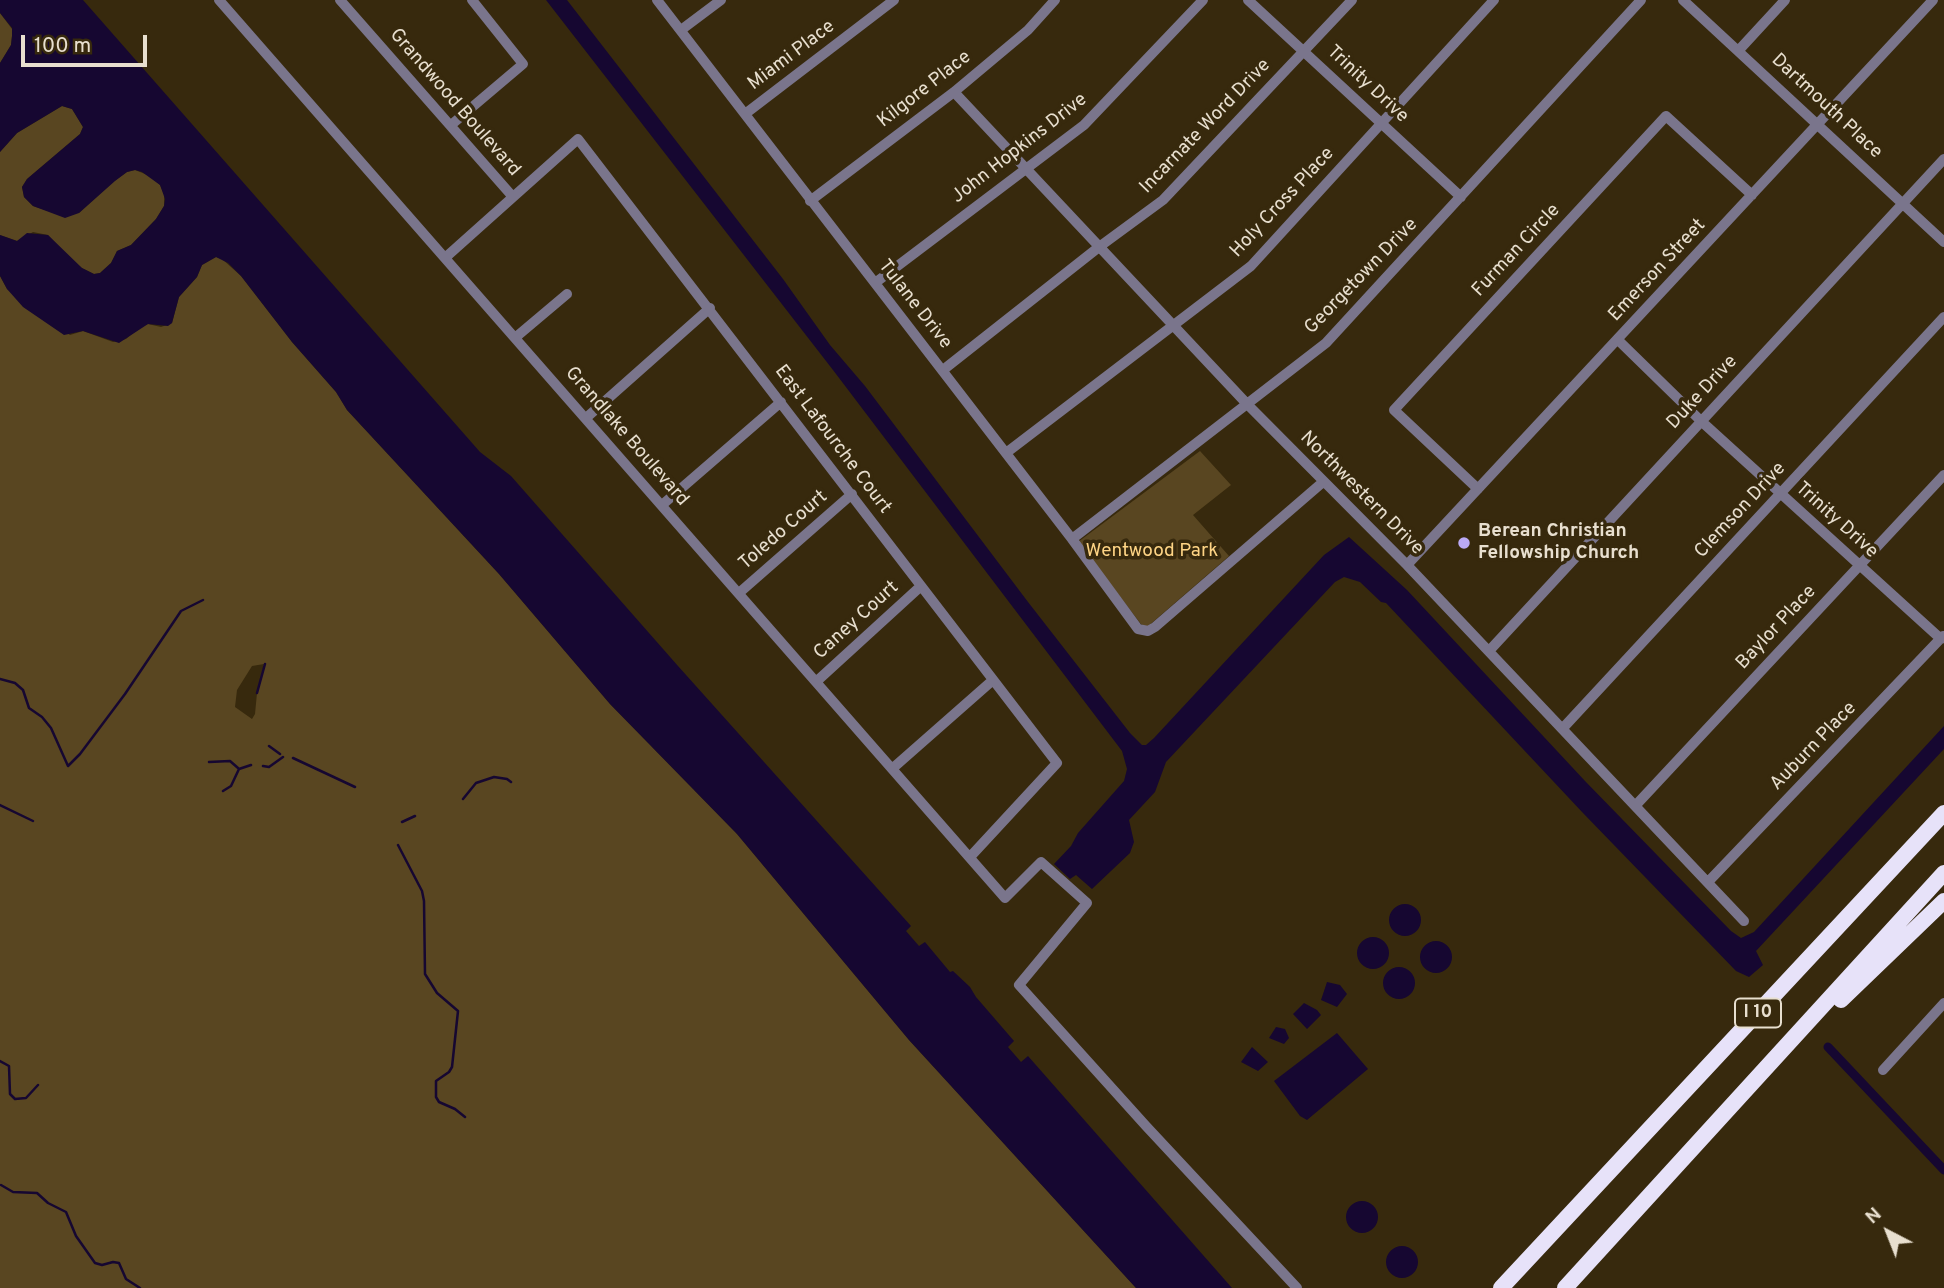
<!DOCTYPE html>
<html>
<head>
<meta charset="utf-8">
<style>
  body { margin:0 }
  #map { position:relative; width:1944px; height:1288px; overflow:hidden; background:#37290d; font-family:Overpass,sans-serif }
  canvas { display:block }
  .north { position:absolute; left:1853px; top:1197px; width:70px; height:70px; -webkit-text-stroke:5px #37290d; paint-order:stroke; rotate:318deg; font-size:19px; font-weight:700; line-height:28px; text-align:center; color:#e8dfcf }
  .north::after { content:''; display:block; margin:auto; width:24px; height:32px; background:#e8dfcf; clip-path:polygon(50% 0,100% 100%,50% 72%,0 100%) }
  .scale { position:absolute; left:21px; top:35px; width:126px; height:32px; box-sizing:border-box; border:4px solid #e8dfcf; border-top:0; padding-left:9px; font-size:21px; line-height:24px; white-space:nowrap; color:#e8dfcf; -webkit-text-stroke:5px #37290d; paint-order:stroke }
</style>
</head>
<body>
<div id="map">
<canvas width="1944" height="1288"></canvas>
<div class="north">N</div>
<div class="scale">100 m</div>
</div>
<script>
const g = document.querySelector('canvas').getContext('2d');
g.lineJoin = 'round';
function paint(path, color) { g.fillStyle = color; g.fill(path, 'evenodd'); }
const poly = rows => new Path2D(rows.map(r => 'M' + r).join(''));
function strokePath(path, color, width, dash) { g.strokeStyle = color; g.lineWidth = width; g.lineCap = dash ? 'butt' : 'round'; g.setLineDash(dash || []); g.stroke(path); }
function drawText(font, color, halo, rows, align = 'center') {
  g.font = font + ' Overpass,sans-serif'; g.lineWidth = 7; g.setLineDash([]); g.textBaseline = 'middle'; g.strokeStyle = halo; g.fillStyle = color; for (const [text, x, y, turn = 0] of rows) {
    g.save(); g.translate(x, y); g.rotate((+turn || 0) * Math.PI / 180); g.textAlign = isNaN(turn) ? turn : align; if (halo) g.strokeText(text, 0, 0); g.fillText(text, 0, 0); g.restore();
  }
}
const green = poly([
  [0,13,12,29,12,36,11,45,0,63],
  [62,106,72,109,83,127,80,134,27,179,22,187,24,197,33,206,48,211,79,213,114,181,127,172,135,170,150,176,160,185,164,194,164,206,156,219,131,245,117,251,111,263,100,273,94,274,82,268,70,259,48,235,33,232,17,241,0,235,0,152,17,133],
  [216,257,222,259,241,276,292,342,336,392,347,410,499,574,610,704,737,834,909,1040,1136,1288,0,1288,0,276,7,289,70,335,83,331,113,342,126,339,140,327,148,324,161,327,172,323,179,297,197,277,202,265],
  [264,664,257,693,255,714,252,719,235,707,237,690,252,666],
  [1200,451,1231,485,1193,515,1229,556,1147,627,1141,624,1078,542]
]);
const water = poly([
  [0,0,83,0,480,452,511,476,678,666,911,926,906,931,919,946,925,942,950,972,953,971,970,987,976,997,1014,1041,1008,1047,1021,1062,1028,1056,1232,1288,1136,1288,909,1040,737,834,610,704,499,574,347,410,336,392,292,342,241,276,228,263,216,257,202,265,197,277,179,297,172,323,168,326,148,324,119,343,83,331,64,335,23,307,7,289,0,276,0,235,17,241,27,233,48,235,82,268,94,274,100,273,111,263,117,251,131,245,156,219,164,206,165,199,160,185,142,172,135,170,127,172,115,181,79,213,65,218,33,206,24,197,22,187,27,179,80,134,83,127,72,109,62,106,17,133,0,152,0,63,11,45,12,36,12,28,0,13],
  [546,0,567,0,783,279,830,345,865,386,1028,602,1130,733,1142,745,1146,745,1154,738,1324,555,1349,537,1407,590,1585,781,1731,931,1741,938,1754,932,1944,726,1944,749,1756,951,1763,965,1749,977,1736,971,1583,813,1386,603,1381,602,1360,582,1344,577,1335,582,1166,762,1155,792,1129,820,1134,842,1130,853,1092,889,1076,875,1070,879,1054,864,1071,846,1078,833,1124,781,1127,769,1122,751,833,370],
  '1389 920a16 16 0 1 1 32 0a16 16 0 1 1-32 0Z',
  '1357 953a16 16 0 1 1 32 0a16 16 0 1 1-32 0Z',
  '1420 957a16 16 0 1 1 32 0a16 16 0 1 1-32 0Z',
  '1383 983a16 16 0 1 1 32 0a16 16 0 1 1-32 0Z',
  [1327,982,1340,985,1347,994,1337,1007,1321,1000],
  [1304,1003,1317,1010,1321,1015,1307,1029,1293,1014],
  [1276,1027,1285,1029,1289,1038,1284,1044,1269,1038],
  [1337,1033,1368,1069,1307,1120,1300,1116,1274,1081],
  [1252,1047,1268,1062,1258,1071,1241,1062],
  '1346 1217a16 16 0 1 1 32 0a16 16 0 1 1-32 0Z',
  '1386 1262a16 16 0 1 1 32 0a16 16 0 1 1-32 0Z'
]);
const stream = poly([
  [0,679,15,683,23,690,29,708,42,717,51,728,68,766,80,754,125,694,181,611,203,600],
  [257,693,265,664],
  [269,746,280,754],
  [293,758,355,787],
  [209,762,230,761,238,768],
  [263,766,269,767,283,757],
  [223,791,231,786,239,769,251,765],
  [463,799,476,783,494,777,507,779,511,782],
  [0,805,33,821],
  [402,822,415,816],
  [398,845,422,891,424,901,425,974,437,993,458,1011,452,1067,449,1072,436,1081,436,1097,439,1102,455,1109,465,1117],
  [0,1061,9,1066,10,1094,15,1099,26,1098,38,1085],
  [1,1185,13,1192,37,1193,48,1203,66,1212,76,1236,95,1263,102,1265,113,1262,119,1263,126,1279,140,1288]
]);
const canal = poly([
  [1828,1047,1944,1170]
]);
const minor = poly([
  [219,0,1005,898,1041,862,1087,903,1019,985,1146,1126,1297,1288],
  [340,0,513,197],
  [657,0,1072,539,1138,629,1148,631,1155,627,1323,482],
  [1248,0,1461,197],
  [1683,0,1944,242],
  [681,30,721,0],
  [1739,50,1785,0],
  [954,92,1248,405,1407,565,1744,921],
  [745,114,894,0],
  [451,125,523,64,472,0],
  [810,201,954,92,1028,30,1055,0],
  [446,257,578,139,1057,763,970,857],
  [875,283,1084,125,1203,0],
  [516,337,567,294],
  [1618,340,1701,421,1941,639],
  [943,370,1099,247,1163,200,1352,0],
  [586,418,710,308],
  [1006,453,1251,266,1494,0],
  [1478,489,1394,410,1666,116,1752,195],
  [662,505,781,402],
  [1072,539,1326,343,1641,0],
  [1407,565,1933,0],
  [739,593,852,494],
  [1489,651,1944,159],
  [817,681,921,586],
  [1563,728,1944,317],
  [893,768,993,680],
  [1636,805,1944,475],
  [1708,882,1943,636],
  [1883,1070,1944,1003]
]);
const highway = poly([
  [1841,1000,1944,901],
  [1501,1288,1944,813],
  [1565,1288,1944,873]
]);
const markers = [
  [1464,543,7,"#bbaaf6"]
];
const shields = [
  [1758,1013,46]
];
const shieldNames = [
  ["I 10",1758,1013]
];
const streetNames = [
  ["Miami Place",792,56,-37],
  ["Trinity Drive",1367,85,43],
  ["Kilgore Place",925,90,-38],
  ["Grandwood Boulevard",454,103,49],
  ["Dartmouth Place",1826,107,43],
  ["Incarnate Word Drive",1206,127,-46],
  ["John Hopkins Drive",1020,149,-38],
  ["Holy Cross Place",1283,203,-47],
  ["Furman Circle",1517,251,-47],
  ["Emerson Street",1658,271,-47],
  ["Georgetown Drive",1362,277,-46],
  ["Tulane Drive",914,305,52],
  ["Duke Drive",1703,393,-47],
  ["Grandlake Boulevard",626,437,49],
  ["East Lafourche Court",832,440,53],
  ["Northwestern Drive",1361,494,45],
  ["Clemson Drive",1741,511,-47],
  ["Trinity Drive",1836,521,42],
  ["Toledo Court",784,531,-41],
  ["Caney Court",857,621,-42],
  ["Baylor Place",1777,628,-47],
  ["Auburn Place",1814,747,-46]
];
const poiNames = [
  ["Berean Christian",1478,532],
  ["Fellowship Church",1478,554]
];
const parkNames = [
  ["Wentwood Park",1152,552]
];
paint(green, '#594621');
paint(water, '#160731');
strokePath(stream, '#160731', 2.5);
strokePath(canal, '#160731', 9);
strokePath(minor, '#7a758c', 10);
strokePath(highway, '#e7e2f9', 16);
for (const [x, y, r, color] of markers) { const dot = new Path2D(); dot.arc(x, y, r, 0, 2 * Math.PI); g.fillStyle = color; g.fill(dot); strokePath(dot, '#37290d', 2.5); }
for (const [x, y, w] of shields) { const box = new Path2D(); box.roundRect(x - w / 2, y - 14.5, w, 29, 5); g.fillStyle = '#37290d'; g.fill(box); strokePath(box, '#e8dfcf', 2); }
drawText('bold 18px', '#e8dfcf', null, shieldNames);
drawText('19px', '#e8dfcf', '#37290d', streetNames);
drawText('bold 19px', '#e8dfcf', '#37290d', poiNames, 'left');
drawText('19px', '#fed485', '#37290d', parkNames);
</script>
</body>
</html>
